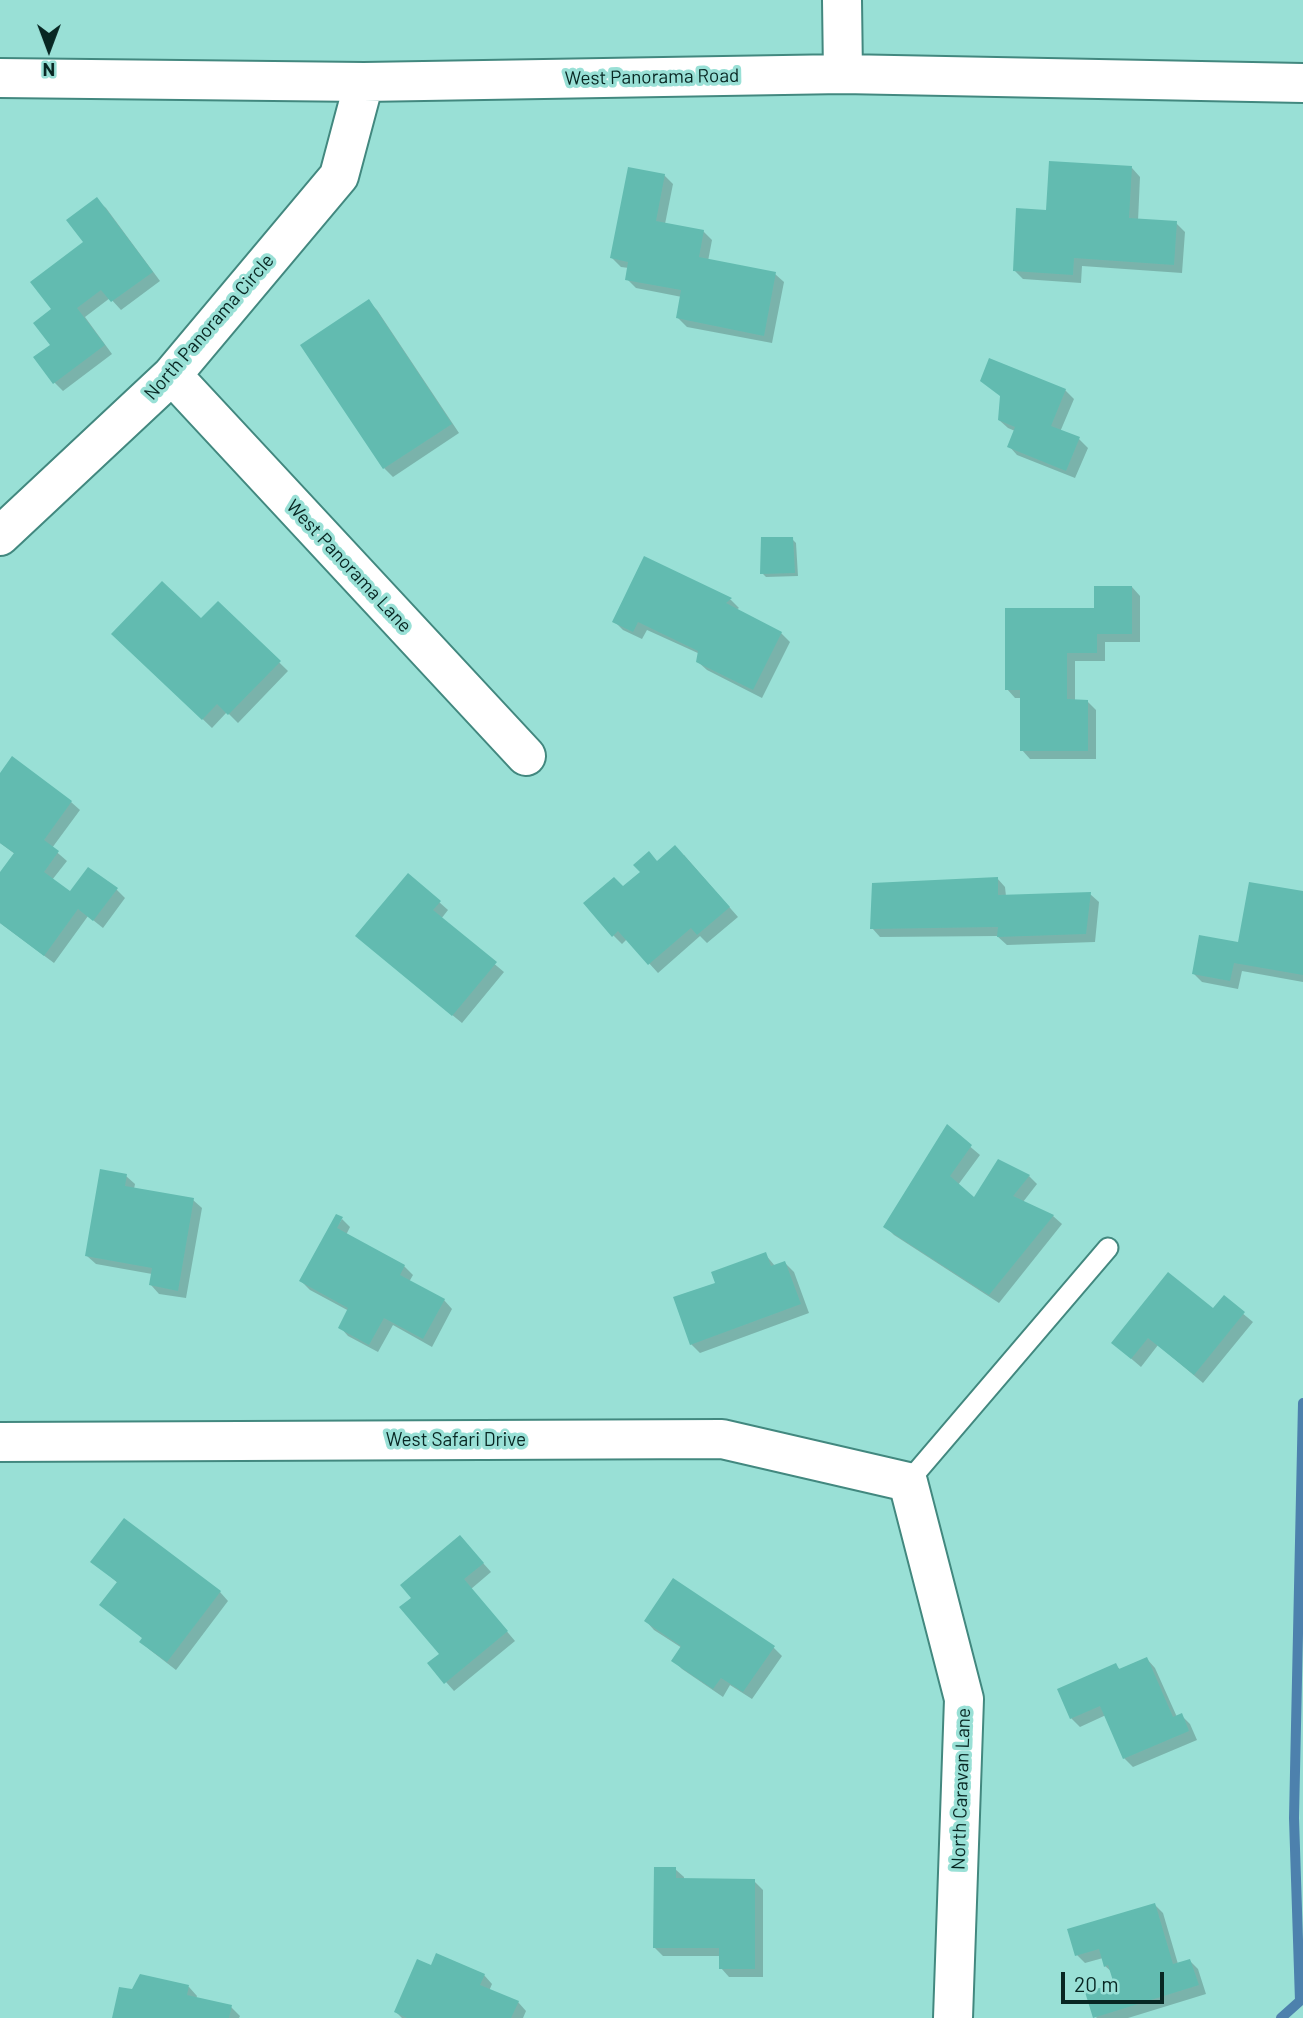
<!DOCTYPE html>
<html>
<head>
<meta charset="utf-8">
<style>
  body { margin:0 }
  #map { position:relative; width:1303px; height:2018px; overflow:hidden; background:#99e0d6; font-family:Barlow,sans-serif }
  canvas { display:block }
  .north { position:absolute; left:14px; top:14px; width:70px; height:70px; -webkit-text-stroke:5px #99e0d6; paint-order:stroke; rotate:180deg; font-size:19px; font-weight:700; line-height:28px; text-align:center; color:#082723 }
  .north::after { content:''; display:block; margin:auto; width:24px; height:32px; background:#082723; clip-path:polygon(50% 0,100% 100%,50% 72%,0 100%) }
  .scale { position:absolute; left:1061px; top:1972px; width:103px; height:32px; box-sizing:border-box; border:4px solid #082723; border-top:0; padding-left:9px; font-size:21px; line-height:24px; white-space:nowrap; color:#082723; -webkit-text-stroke:5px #99e0d6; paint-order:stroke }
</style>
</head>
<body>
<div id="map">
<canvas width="1303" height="2018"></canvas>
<div class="north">N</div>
<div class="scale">20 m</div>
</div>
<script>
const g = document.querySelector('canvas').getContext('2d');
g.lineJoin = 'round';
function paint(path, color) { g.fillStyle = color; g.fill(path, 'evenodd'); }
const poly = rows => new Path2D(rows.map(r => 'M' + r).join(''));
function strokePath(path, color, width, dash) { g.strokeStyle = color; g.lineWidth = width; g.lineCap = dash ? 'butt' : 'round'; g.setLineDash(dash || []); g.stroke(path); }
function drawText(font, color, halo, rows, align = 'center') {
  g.font = font + ' Barlow,sans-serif'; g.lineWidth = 7; g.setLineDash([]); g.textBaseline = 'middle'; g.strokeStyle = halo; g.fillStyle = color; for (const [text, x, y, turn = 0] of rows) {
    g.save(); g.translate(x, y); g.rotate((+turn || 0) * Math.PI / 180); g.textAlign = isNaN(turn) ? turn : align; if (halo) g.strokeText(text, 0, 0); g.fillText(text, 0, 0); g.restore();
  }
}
const shadow = poly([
  [1132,168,1140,177,1138,221,1176,223,1185,232,1182,273,1082,266,1081,283,1023,279,1014,270,1048,212],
  [664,175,673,184,665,224,703,231,712,240,708,261,775,274,784,282,772,343,687,327,678,318,682,297,636,288,627,279,629,268,621,267,612,258],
  [97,200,106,208,160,281,121,310,110,298,85,317,112,354,63,391,54,382,52,345,54,310,86,243],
  [368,301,377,310,459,433,393,477,384,468,302,345],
  [982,380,1065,390,1074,399,1060,432,1079,439,1088,448,1075,478,1017,455,1009,446,1015,431,1008,428,999,420,1002,397],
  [792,539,796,543,798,576,766,577,762,573],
  [645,558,731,600,739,608,736,610,781,633,790,642,762,698,707,670,698,662,700,654,647,630,642,639,623,630,614,621],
  [1132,587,1140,596,1140,642,1105,642,1105,661,1075,661,1075,701,1088,702,1096,710,1096,759,1030,759,1022,750,1022,698,1015,698,1007,689,1096,610],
  [218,603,288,671,238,723,227,712,212,728,114,634,201,621],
  [0,776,71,802,80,810,52,848,67,861,52,880,70,894,116,889,125,898,103,928,88,916,54,963,0,923,0,875,15,854,0,843],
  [684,855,738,917,707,943,700,936,658,973,627,939,622,944,613,935,623,888,657,863],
  [997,878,1005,887,1006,896,1090,894,1099,902,1095,942,1007,945,997,936,880,937,872,928],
  [1303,893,1303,982,1242,971,1238,989,1202,982,1194,974,1240,944],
  [439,902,448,910,441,919,504,972,462,1023,366,944],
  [947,1127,980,1155,958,1185,974,1199,1029,1176,1037,1184,1023,1202,1053,1216,1062,1224,999,1303,894,1235,885,1226],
  [126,1176,135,1184,134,1189,193,1200,202,1208,186,1298,159,1294,151,1285,152,1274,96,1264,87,1256],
  [342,1219,350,1227,346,1235,404,1266,413,1275,409,1282,444,1300,452,1309,432,1347,393,1325,378,1352,348,1336,340,1327,349,1311,310,1290,301,1281],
  [765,1254,775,1266,785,1263,794,1272,809,1313,700,1353,691,1344,717,1284],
  [1224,1298,1253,1322,1203,1383,1158,1345,1141,1367,1113,1343,1213,1311],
  [468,1546,491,1572,471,1589,515,1641,454,1691,430,1664,442,1655,413,1598],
  [93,1562,220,1592,228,1601,176,1670,150,1650,141,1642,144,1639,101,1605,118,1583],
  [646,1621,773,1647,782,1656,752,1699,730,1685,723,1697,682,1669,673,1660,682,1648,654,1630],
  [1147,1659,1155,1668,1177,1717,1181,1715,1190,1724,1197,1740,1133,1767,1124,1758,1106,1715,1080,1727,1071,1718,1116,1666,1121,1670],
  [675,1869,684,1877,684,1880,754,1881,763,1890,763,1977,729,1977,721,1968,721,1956,663,1956,654,1947],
  [1154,1904,1163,1913,1178,1964,1190,1961,1198,1969,1206,1994,1128,2018,1096,2018,1116,1985,1112,1972,1105,1966,1103,1958,1085,1963,1077,1955],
  [432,1968,484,1975,492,1984,489,1991,518,2002,526,2011,523,2018,402,2018,396,2012],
  [189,1987,197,1996,196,1999,231,2007,240,2016,239,2018,114,2018,133,1991]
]);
const stream = poly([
  [1281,2018,1300,2001,1294,1818,1303,1403]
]);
const building = poly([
  [1049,161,1132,166,1129,218,1177,221,1174,265,1074,258,1073,275,1013,271,1016,208,1046,210],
  [628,167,665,174,656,221,704,230,699,257,776,272,764,336,676,318,681,290,625,280,628,262,610,258],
  [97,197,153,272,111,302,101,290,77,308,105,345,53,384,33,357,50,345,33,323,51,309,30,282,83,242,66,220],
  [369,299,452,424,383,469,300,345],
  [989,358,1066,389,1051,426,1080,437,1066,471,1007,447,1015,427,998,420,1000,396,980,381],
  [761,537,793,537,795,573,760,574],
  [644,556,732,598,726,603,782,632,753,690,696,662,698,651,638,622,633,632,612,622],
  [162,581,201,618,218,601,281,661,228,715,217,704,202,720,111,634],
  [1094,586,1132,586,1132,634,1097,634,1097,653,1067,653,1067,699,1088,700,1088,751,1020,751,1020,690,1005,690,1005,608,1094,608],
  [12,756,72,801,44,840,59,851,44,872,70,891,88,867,118,888,93,921,78,909,44,956,0,923,0,872,14,853,0,843,0,773],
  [675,845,730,907,697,935,691,928,648,965,618,931,612,937,583,903,614,877,623,886,640,872,633,865,649,851,657,861],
  [408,873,441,901,433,910,497,962,452,1016,355,936],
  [998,877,998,895,1091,892,1086,934,997,937,998,927,870,929,872,883],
  [1249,882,1303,891,1303,975,1234,963,1230,981,1192,974,1199,935,1238,942],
  [947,1124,972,1145,950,1176,974,1197,998,1159,1030,1175,1013,1196,1054,1215,989,1295,883,1227],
  [100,1169,127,1174,125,1186,194,1198,178,1291,149,1285,152,1268,85,1256],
  [336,1214,343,1217,337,1228,405,1265,400,1275,445,1299,423,1339,384,1318,369,1345,338,1328,348,1308,299,1281],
  [766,1252,771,1266,785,1261,801,1304,690,1345,673,1297,715,1283,711,1272],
  [1168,1272,1213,1308,1224,1295,1245,1312,1194,1375,1148,1338,1131,1359,1111,1343],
  [124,1518,221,1591,167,1662,139,1642,142,1638,99,1605,117,1582,90,1562],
  [460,1535,484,1563,464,1579,508,1631,444,1684,427,1663,439,1654,399,1607,411,1598,400,1585],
  [673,1578,775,1646,743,1692,721,1678,713,1689,671,1661,681,1646,644,1621],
  [1147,1657,1173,1717,1182,1713,1189,1731,1123,1759,1100,1706,1070,1719,1057,1689,1116,1663,1119,1669],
  [654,1867,676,1867,676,1878,755,1879,755,1969,719,1969,719,1948,653,1948],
  [1155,1903,1173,1964,1190,1959,1199,1985,1093,2018,1085,1992,1114,1984,1108,1965,1104,1967,1099,1949,1075,1956,1067,1929],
  [436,1953,485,1974,480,1985,519,2001,511,2018,407,2018,394,2012,417,1959,431,1965],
  [140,1974,189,1985,187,1995,232,2005,229,2018,112,2018,119,1987,132,1989]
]);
const lane = poly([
  [908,1482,1108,1248]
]);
const street = poly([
  [842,0,843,74],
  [0,78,364,82,843,74,1303,83],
  [172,375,526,756],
  [0,536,172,375,339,176,364,82],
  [0,1442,722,1439,908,1482,964,1699,953,2018]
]);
const streetNames = [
  ["West Panorama Road",652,77,-1],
  ["North Panorama Circle",209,327,-49],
  ["West Panorama Lane",349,566,47],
  ["West Safari Drive",456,1440],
  ["North Caravan Lane",961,1789,-88]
];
paint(shadow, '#0003');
strokePath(stream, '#4d81ad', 10);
paint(building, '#62bbb0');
strokePath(lane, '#42887f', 23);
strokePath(street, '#42887f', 42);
strokePath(lane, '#fff', 19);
strokePath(street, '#fff', 38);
drawText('19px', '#082723', '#99e0d6', streetNames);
</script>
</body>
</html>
